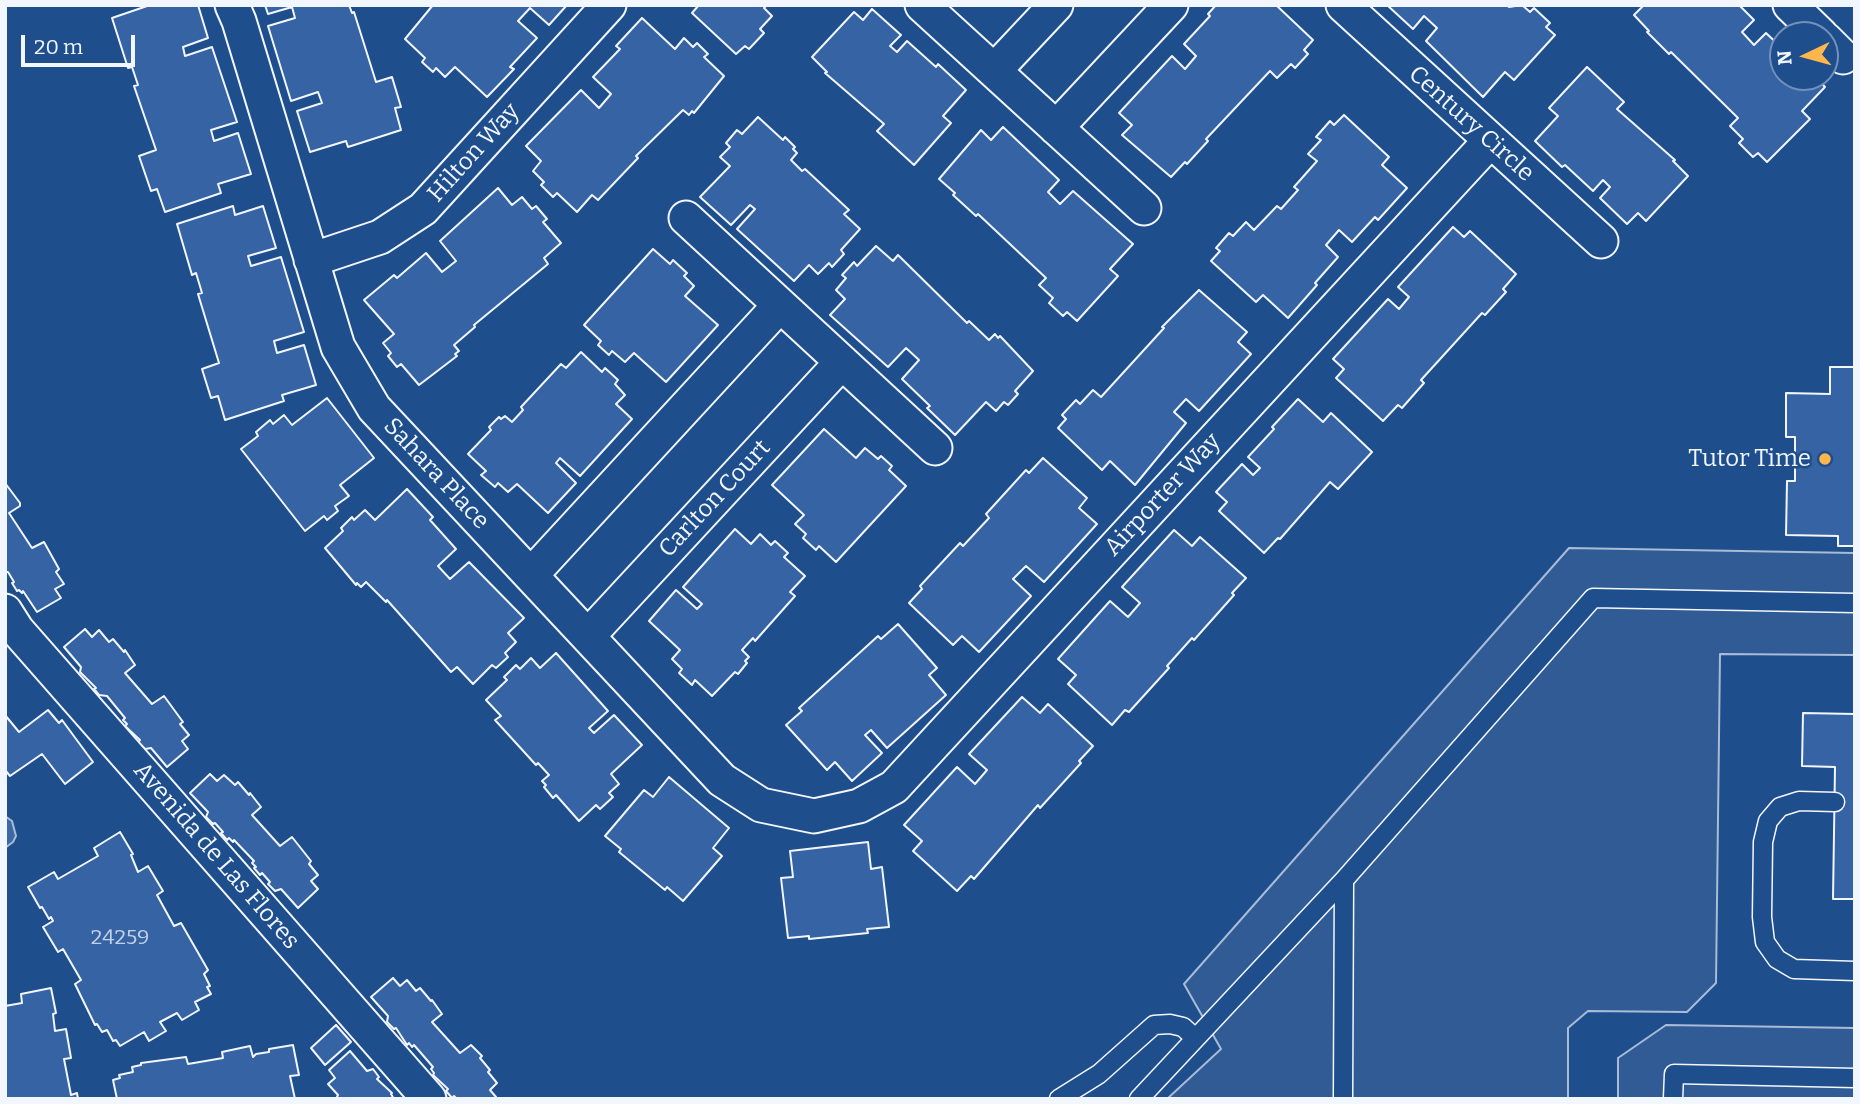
<!DOCTYPE html>
<html>
<head>
<meta charset="utf-8">
<style>
  body { margin:0 }
  #map { position:relative; width:1860px; height:1104px; overflow:hidden; background:#1f4e8c; font-family:Bitter,serif }
  canvas { display:block }
  .frame { position:absolute; inset:0; border:7px solid #f2f6ff; pointer-events:none }
  .north { position:absolute; left:1769px; top:21px; width:70px; height:70px; box-sizing:border-box; background:#1f4e8c; border:2px solid #7391ba; border-radius:50%; rotate:265deg; font-size:19px; font-weight:700; line-height:28px; text-align:center; color:#f2f6ff }
  .north::after { content:''; display:block; margin:auto; width:24px; height:32px; background:#ffb74d; clip-path:polygon(50% 0,100% 100%,50% 72%,0 100%) }
  .scale { position:absolute; left:21px; top:35px; width:114px; height:32px; box-sizing:border-box; border:4px solid #f2f6ff; border-top:0; padding-left:9px; font-size:21px; line-height:24px; white-space:nowrap; color:#f2f6ff; -webkit-text-stroke:5px #1f4e8c; paint-order:stroke }
</style>
</head>
<body>
<div id="map">
<canvas width="1860" height="1104"></canvas>
<div class="frame"></div>
<div class="north">N</div>
<div class="scale">20 m</div>
</div>
<script>
const g = document.querySelector('canvas').getContext('2d');
g.lineJoin = 'round';
function paint(path, color) { g.fillStyle = color; g.fill(path, 'evenodd'); }
const poly = rows => new Path2D(rows.map(r => 'M' + r).join(''));
function strokePath(path, color, width, dash) { g.strokeStyle = color; g.lineWidth = width; g.lineCap = dash ? 'butt' : 'round'; g.setLineDash(dash || []); g.stroke(path); }
function drawText(font, color, halo, rows, align = 'center') {
  g.font = font + ' Bitter,serif'; g.lineWidth = 5; g.setLineDash([]); g.textBaseline = 'middle'; g.strokeStyle = halo; g.fillStyle = color; for (const [text, x, y, turn = 0] of rows) {
    g.save(); g.translate(x, y); g.rotate((+turn || 0) * Math.PI / 180); g.textAlign = isNaN(turn) ? turn : align; if (halo) g.strokeText(text, 0, 0); g.fillText(text, 0, 0); g.restore();
  }
}
const parking = poly([
  [1569,548,1855,553,1855,655,1720,654,1716,983,1687,1012,1588,1011,1568,1028,1568,1099,1167,1099,1221,1049,1184,984,1569,548],
  [1666,1025,1855,1028,1855,1099,1618,1099,1618,1058,1666,1025]
]);
const water = poly([
  [5,816,12,821,16,836,13,842,5,848,5,816]
]);
const building = poly([
  [150,5,198,5,208,38,183,47,185,56,212,47,237,122,211,130,214,141,238,133,251,174,218,184,221,193,165,212,157,189,151,191,139,156,156,150,134,86,138,85,132,67,128,68,112,18,150,5],
  [265,5,349,5,352,13,354,12,376,82,392,77,401,107,395,108,401,130,348,147,346,141,310,152,297,111,322,103,318,92,291,101,268,26,295,18,292,7,268,14,265,5],
  [433,5,567,5,549,25,530,8,518,21,537,38,510,67,514,69,487,97,455,67,445,77,436,68,433,72,422,62,425,58,405,39,433,5],
  [699,5,767,5,764,8,772,16,760,29,764,33,749,49,745,46,736,54,692,13,699,5],
  [1216,5,1276,5,1313,40,1304,50,1308,54,1295,68,1291,64,1277,78,1270,71,1206,139,1208,141,1187,164,1185,162,1171,177,1122,135,1132,125,1119,113,1172,56,1185,69,1196,56,1184,44,1210,16,1208,14,1216,5],
  [1387,5,1507,5,1509,7,1522,5,1530,12,1534,8,1550,23,1546,27,1555,35,1514,80,1505,72,1483,97,1426,41,1437,28,1424,16,1413,29,1387,5],
  [1644,5,1739,5,1754,20,1742,32,1754,45,1766,33,1783,49,1783,77,1816,77,1825,87,1802,111,1810,119,1767,162,1758,153,1753,157,1739,143,1743,139,1730,126,1738,118,1671,52,1669,54,1647,32,1649,31,1634,15,1644,5],
  [872,9,901,35,890,46,897,52,907,41,936,67,938,64,966,90,943,116,951,123,914,165,877,131,884,124,825,73,827,72,812,57,854,12,863,20,872,9],
  [642,18,675,49,684,38,693,47,697,43,708,54,704,57,724,76,694,113,692,111,689,115,683,110,636,156,638,158,598,200,592,195,577,212,557,193,553,197,541,185,544,182,533,171,541,161,526,146,581,90,599,108,611,94,593,77,620,49,616,46,642,18],
  [1587,67,1624,102,1617,109,1675,160,1673,161,1688,176,1646,221,1638,213,1627,224,1600,198,1610,187,1603,180,1593,191,1565,165,1562,167,1535,141,1558,116,1549,108,1587,67],
  [1344,115,1389,157,1382,165,1407,188,1378,220,1375,217,1352,242,1339,230,1326,245,1338,257,1315,283,1317,285,1288,318,1263,295,1256,302,1211,261,1220,251,1216,248,1229,233,1233,236,1246,222,1254,230,1277,206,1281,209,1298,190,1294,187,1317,161,1308,154,1321,140,1316,137,1330,121,1334,125,1344,115],
  [758,117,783,140,785,137,795,147,793,149,797,153,791,160,802,171,805,169,849,210,844,214,860,229,841,250,844,254,832,267,829,263,818,274,809,265,794,281,737,229,755,209,750,205,731,225,700,197,730,166,720,157,730,147,726,143,737,130,742,134,758,117],
  [1003,127,1059,180,1048,192,1060,204,1073,191,1133,244,1110,269,1118,276,1077,321,1067,312,1063,316,1049,303,1053,298,1039,285,1046,278,978,214,976,216,953,195,955,193,939,179,981,130,991,140,1003,127],
  [498,188,512,205,522,197,532,209,536,206,547,219,543,222,561,243,544,258,548,264,474,325,475,327,454,345,459,351,455,354,457,356,419,385,401,364,397,367,388,356,391,353,383,343,394,334,364,300,394,275,397,278,426,253,442,272,456,261,440,241,498,188],
  [233,206,235,215,263,206,276,248,248,256,251,266,281,257,304,332,274,341,277,353,304,345,316,385,282,395,284,401,225,420,218,396,211,398,202,369,219,363,198,294,202,293,196,273,192,275,177,224,233,206],
  [1453,227,1464,237,1470,231,1516,274,1503,289,1506,292,1485,315,1482,313,1421,380,1424,383,1402,408,1398,405,1383,421,1336,378,1344,369,1333,359,1388,299,1399,309,1409,297,1398,287,1453,227],
  [876,246,893,261,898,255,967,323,969,321,989,340,995,334,998,338,1000,336,1033,371,1015,391,1018,394,1008,405,1004,402,996,411,986,402,955,435,927,408,930,406,902,379,919,360,906,348,888,367,830,315,845,299,836,290,846,278,842,275,854,262,857,266,876,246],
  [653,249,670,264,673,260,687,273,684,276,694,286,685,296,718,325,666,382,634,353,625,362,612,351,609,355,598,345,601,341,584,325,653,249],
  [1199,290,1247,332,1238,342,1251,354,1199,411,1186,399,1174,412,1186,423,1135,485,1110,461,1102,470,1058,428,1066,419,1062,415,1076,400,1080,404,1093,390,1101,397,1164,328,1162,327,1199,290],
  [581,352,602,372,605,368,618,380,615,384,625,395,616,404,632,419,580,476,560,458,556,463,576,483,548,513,517,484,508,492,498,483,495,487,481,475,486,471,468,454,491,430,489,427,499,417,501,419,505,416,512,422,523,410,521,407,561,364,566,368,581,352],
  [1830,367,1855,367,1855,546,1838,546,1838,536,1786,535,1787,481,1795,481,1795,437,1786,437,1786,393,1830,394,1830,367],
  [327,398,374,458,340,485,349,496,335,506,338,511,327,520,324,516,305,531,241,449,258,436,256,432,270,420,273,424,284,415,292,425,327,398],
  [1298,399,1323,422,1331,413,1372,452,1338,489,1330,482,1280,539,1278,538,1264,553,1219,511,1227,502,1216,492,1242,464,1253,475,1260,468,1248,457,1274,429,1272,427,1298,399],
  [824,429,856,458,865,448,878,459,881,456,892,466,889,470,906,486,836,562,819,546,816,550,803,538,806,534,795,524,804,515,772,485,824,429],
  [1043,458,1087,498,1079,508,1097,524,1044,582,1026,566,1013,579,1031,596,979,652,962,636,953,645,909,603,922,589,920,586,960,543,963,546,989,518,986,514,1026,470,1029,473,1043,458],
  [5,483,20,503,20,506,9,513,32,548,44,542,59,569,56,572,64,584,55,589,61,598,37,612,23,591,22,593,19,590,17,591,12,583,14,582,8,572,5,572,5,483],
  [407,489,433,517,430,520,456,549,438,566,450,579,469,562,524,618,508,633,516,642,505,653,508,657,496,668,492,665,473,684,457,667,451,672,387,600,386,602,366,582,361,587,357,583,356,585,325,548,343,531,341,528,352,517,354,520,365,510,375,520,407,489],
  [735,529,751,544,760,534,771,545,775,541,788,553,784,557,805,576,790,592,795,596,755,641,753,638,742,650,749,657,745,661,747,663,738,674,735,672,712,696,695,680,692,685,679,673,682,669,672,659,680,650,649,621,676,590,697,609,702,604,683,587,735,529],
  [1174,530,1192,546,1200,537,1246,578,1232,593,1234,595,1194,640,1192,638,1167,666,1169,668,1129,712,1125,710,1112,725,1068,684,1076,675,1058,659,1110,601,1128,617,1140,603,1122,587,1174,530],
  [898,624,937,668,929,675,946,695,887,748,871,730,865,735,882,753,852,781,835,762,827,770,786,725,802,711,799,708,878,636,881,639,898,624],
  [85,629,92,637,99,630,109,642,113,639,124,652,125,650,135,665,125,673,152,704,164,696,183,722,180,724,189,735,182,741,188,749,167,767,151,748,145,749,138,742,140,740,125,726,127,724,123,720,125,718,107,696,99,695,94,689,96,688,80,672,81,667,64,647,85,629],
  [556,653,608,711,589,728,594,733,614,715,642,745,611,774,619,784,609,793,613,797,600,809,596,805,579,821,556,795,553,798,544,787,546,785,542,781,549,775,538,763,536,765,495,720,501,716,486,700,507,680,504,677,516,665,520,669,531,658,540,668,556,653],
  [1022,697,1040,713,1048,704,1093,746,1079,761,1081,763,1040,808,1038,805,974,879,971,876,957,891,913,851,922,841,904,825,957,767,975,784,987,770,969,754,1022,697],
  [48,710,59,723,62,720,93,762,65,784,42,754,10,776,5,770,5,715,19,732,48,710],
  [1803,713,1855,714,1855,899,1833,899,1835,767,1802,766,1803,713],
  [210,774,217,781,224,775,235,785,238,782,249,795,250,793,261,807,252,815,280,846,292,837,311,861,309,864,318,875,311,881,318,889,298,908,281,889,275,891,268,884,270,882,262,873,260,875,254,868,256,867,252,863,254,861,234,840,233,842,229,838,227,840,221,833,223,832,215,823,213,824,206,817,208,812,190,793,210,774],
  [669,777,729,828,713,848,722,856,683,901,667,887,665,890,619,852,621,849,605,836,644,790,653,797,669,777],
  [120,832,133,854,131,855,138,872,148,866,163,891,157,895,174,926,181,923,208,970,204,974,210,986,207,987,211,994,195,1002,199,1010,182,1020,177,1013,160,1022,166,1031,149,1041,144,1032,120,1046,116,1040,113,1041,107,1030,102,1032,97,1024,95,1025,75,984,81,980,63,949,58,952,43,927,53,921,51,917,49,919,42,907,40,908,28,887,54,872,58,879,98,856,94,848,120,832],
  [868,842,871,869,882,867,889,927,867,929,868,933,809,939,809,936,788,938,781,878,793,877,790,851,868,842],
  [393,978,400,986,407,980,416,991,420,988,431,1001,432,1000,442,1014,432,1022,460,1053,471,1045,482,1056,480,1058,490,1070,488,1072,497,1083,490,1090,496,1097,494,1099,457,1099,454,1096,452,1098,446,1091,448,1089,433,1075,434,1073,431,1069,433,1067,414,1045,412,1047,409,1043,407,1045,396,1028,394,1029,387,1022,388,1016,371,997,393,978],
  [51,988,56,1013,53,1014,55,1031,66,1029,71,1058,64,1059,71,1095,77,1093,78,1099,5,1099,5,1006,22,1003,21,994,51,988],
  [336,1025,351,1042,325,1065,311,1048,336,1025],
  [293,1045,299,1075,290,1076,295,1099,117,1099,113,1080,120,1078,119,1075,133,1072,132,1067,141,1065,141,1063,186,1057,188,1064,223,1058,222,1052,250,1046,253,1057,256,1054,269,1052,269,1049,293,1045],
  [350,1051,367,1071,373,1069,379,1077,377,1079,392,1093,391,1094,394,1099,336,1099,338,1095,328,1084,335,1078,329,1070,350,1051]
]);
const service = poly([
  [1835,802,1799,801,1780,807,1768,821,1763,842,1762,917,1765,942,1777,959,1794,969,1855,971],
  [1059,1099,1099,1074,1154,1025,1170,1024,1183,1027,1195,1038],
  [1139,1099,1344,880],
  [1343,1099,1344,880,1593,598,1855,603],
  [1673,1099,1674,1074,1855,1078]
]);
const minor = poly([
  [232,5,239,21,338,347,374,408,722,780,761,805,814,816,859,806,894,787,1490,141],
  [922,5,1144,208],
  [1343,5,1601,241],
  [1790,5,1821,35],
  [1825,39,1843,57],
  [994,71,1056,5],
  [1056,128,1171,5],
  [686,218,935,448],
  [311,260,380,237,423,209,609,5],
  [531,575,780,305],
  [5,611,17,630,429,1099],
  [588,636,842,362]
]);
const markers = [
  [1825,459,7,"#ffb74d"]
];
const numberNames = [
  ["24259",120,938]
];
const streetNames = [
  ["Century Circle",1471,124,42],
  ["Hilton Way",474,153,-48],
  ["Sahara Place",436,474,47],
  ["Airporter Way",1163,495,-47],
  ["Carlton Court",715,499,-47],
  ["Avenida de Las Flores",216,856,49]
];
const poiNames = [
  ["Tutor Time",1811,459]
];
paint(parking, '#305b95');
strokePath(parking, '#a8bbd7', 2);
paint(water, '#3b69a3');
strokePath(water, '#a8bbd7', 2);
paint(building, '#3563a3');
strokePath(building, '#f2f6ff', 2);
strokePath(service, '#f2f6ff', 21);
strokePath(minor, '#f2f6ff', 37);
strokePath(service, '#1f4e8c', 18);
strokePath(minor, '#1f4e8c', 33);
for (const [x, y, r, color] of markers) { const dot = new Path2D(); dot.arc(x, y, r, 0, 2 * Math.PI); g.fillStyle = color; g.fill(dot); strokePath(dot, '#1f4e8c', 2.5); }
drawText('21px', '#c3d1e8', null, numberNames);
drawText('24px', '#f2f6ff', '#1f4e8c', streetNames);
drawText('24px', '#f2f6ff', '#1f4e8c', poiNames, 'right');
</script>
</body>
</html>
